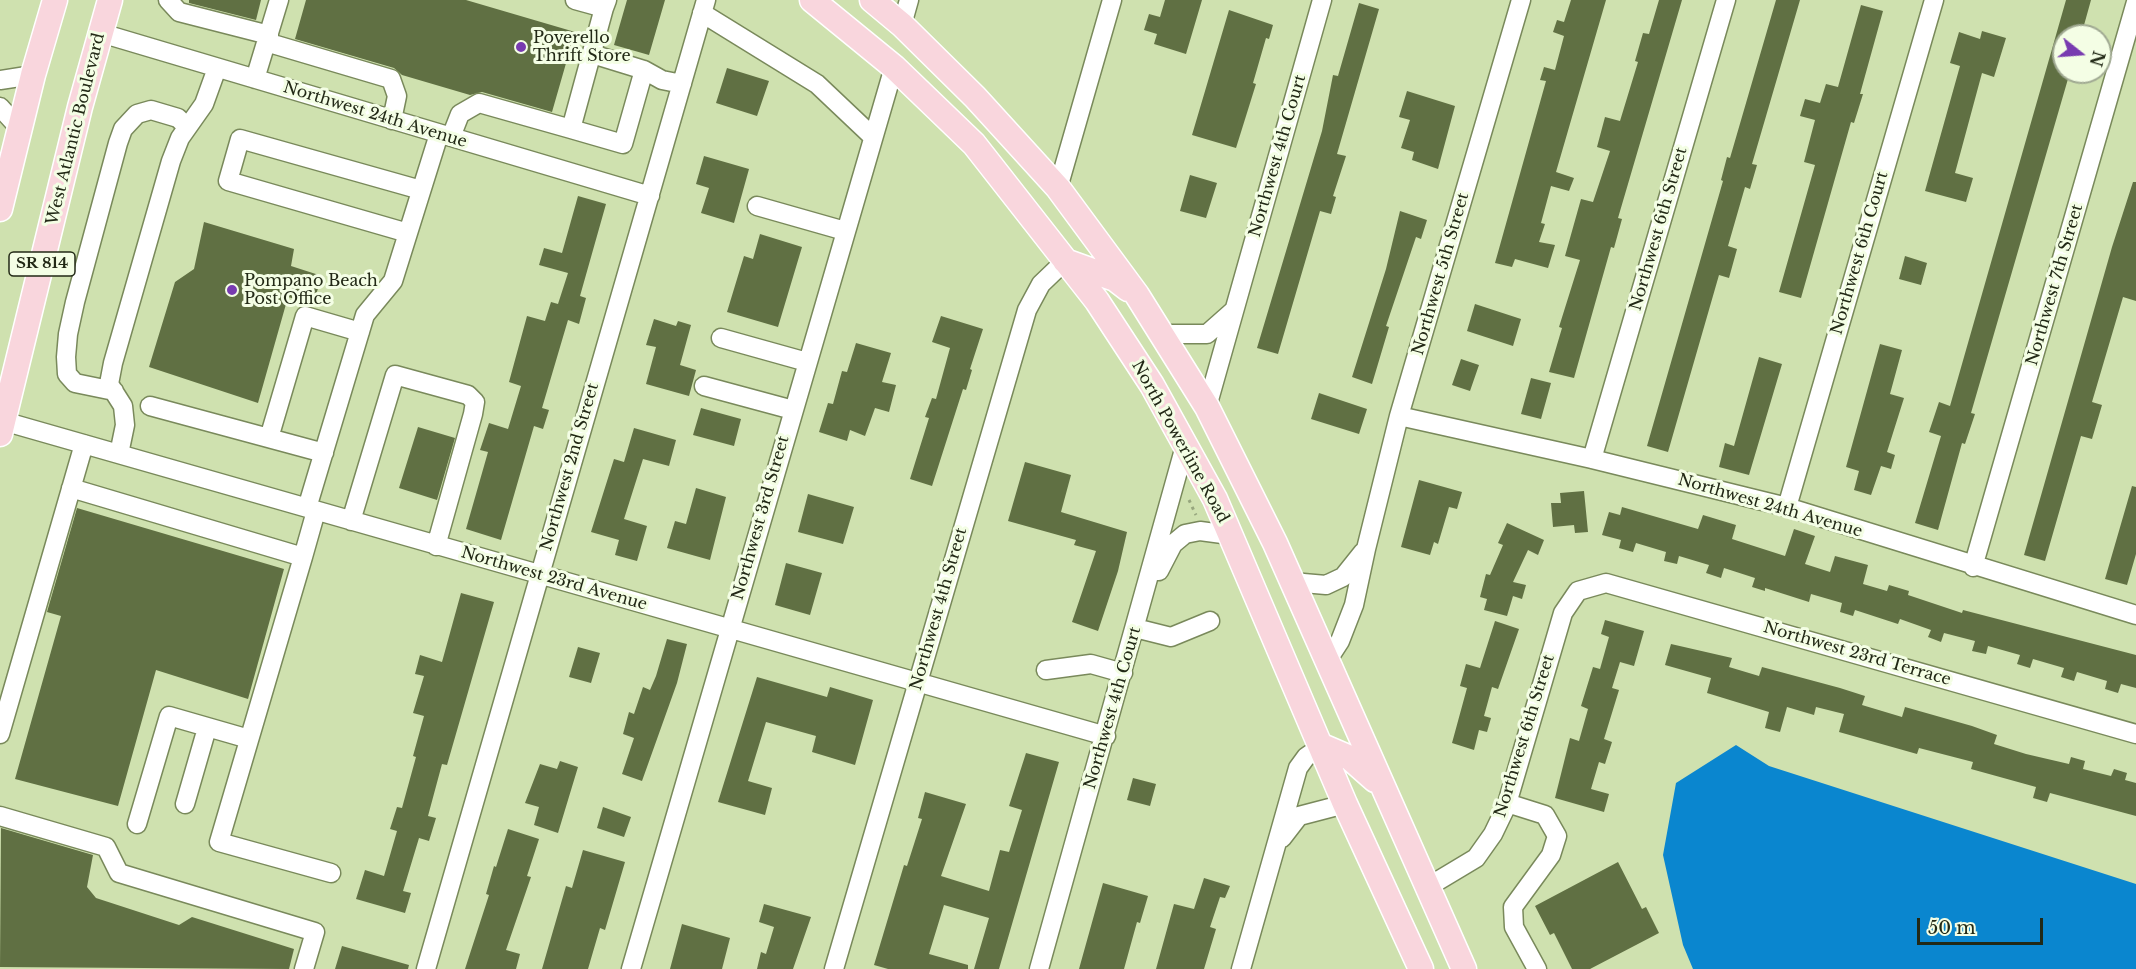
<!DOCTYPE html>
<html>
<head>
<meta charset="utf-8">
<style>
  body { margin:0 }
  #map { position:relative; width:2136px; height:969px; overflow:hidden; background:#cfe1af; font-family:"Libre Baskerville",serif }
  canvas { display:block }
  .north { position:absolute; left:2052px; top:24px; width:60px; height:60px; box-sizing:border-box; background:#f4fee5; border:2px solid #a0a992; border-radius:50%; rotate:107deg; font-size:16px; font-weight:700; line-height:24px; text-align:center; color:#222916 }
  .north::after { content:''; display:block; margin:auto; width:21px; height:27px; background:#783bb0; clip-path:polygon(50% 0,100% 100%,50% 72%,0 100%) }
  .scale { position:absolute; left:1917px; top:918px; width:126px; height:27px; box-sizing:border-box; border:3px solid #222916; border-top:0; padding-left:8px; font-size:18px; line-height:21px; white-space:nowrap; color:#222916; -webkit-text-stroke:4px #f4fee5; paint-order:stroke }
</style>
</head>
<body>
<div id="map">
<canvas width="2136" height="969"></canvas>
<div class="north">N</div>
<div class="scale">50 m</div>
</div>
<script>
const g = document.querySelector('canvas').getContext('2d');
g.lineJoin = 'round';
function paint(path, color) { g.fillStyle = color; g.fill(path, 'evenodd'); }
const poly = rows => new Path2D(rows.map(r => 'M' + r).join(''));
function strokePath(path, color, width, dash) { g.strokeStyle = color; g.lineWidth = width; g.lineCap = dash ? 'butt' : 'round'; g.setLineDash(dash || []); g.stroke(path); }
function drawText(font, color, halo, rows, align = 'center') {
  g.font = font + ' "Libre Baskerville",serif'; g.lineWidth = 6; g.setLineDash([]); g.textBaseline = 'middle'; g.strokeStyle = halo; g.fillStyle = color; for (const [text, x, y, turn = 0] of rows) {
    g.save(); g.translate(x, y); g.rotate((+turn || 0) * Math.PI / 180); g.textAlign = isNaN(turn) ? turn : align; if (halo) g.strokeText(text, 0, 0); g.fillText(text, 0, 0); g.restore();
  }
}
const water = poly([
  [1736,745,1769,766,2136,884,2136,969,1693,969,1683,945,1663,855,1676,783]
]);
const building = poly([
  [189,0,261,0,256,20,189,3],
  [306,0,466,0,575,32,552,112,482,92,470,95,402,75,394,68,295,39],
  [627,0,665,0,649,55,614,45],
  [1165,0,1202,0,1186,54,1154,44,1157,34,1144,30,1149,14,1160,17],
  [1571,0,1606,0,1556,172,1574,178,1569,191,1551,186,1541,223,1545,224,1539,242,1555,245,1548,268,1515,259,1512,267,1495,263,1546,81,1540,80,1544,67,1555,70,1564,36,1553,32,1557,20,1564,22],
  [1659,0,1682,0,1618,218,1622,219,1614,248,1611,247,1574,378,1549,372,1562,328,1559,327,1580,260,1565,256,1581,199,1593,202,1610,151,1597,147,1605,117,1620,121,1638,62,1635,61,1643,33,1649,34],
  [1776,0,1800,0,1752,164,1757,165,1750,189,1745,187,1728,246,1737,249,1729,278,1719,275,1668,452,1647,446,1723,181,1721,180,1727,157,1730,158],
  [2066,0,2091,0,2081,36,2064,36,2064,72,2070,72,1971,413,1975,414,1965,444,1962,443,1938,530,1915,523,1941,436,1929,432,1939,402,1950,406],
  [1359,3,1379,9,1337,154,1346,156,1333,196,1336,197,1331,214,1320,211,1278,354,1257,348,1322,131,1333,75,1338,76],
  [1861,5,1883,11,1860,94,1863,94,1854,123,1851,122,1801,298,1779,292,1815,165,1804,162,1815,120,1800,116,1805,99,1820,103,1826,84,1838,87],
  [1229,10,1273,25,1269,39,1266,38,1253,83,1256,84,1236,148,1192,135],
  [1982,31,2006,38,1994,77,1982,73,1955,173,1973,178,1966,202,1925,191,1960,66,1950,63,1959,32,1980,39],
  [727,68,769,81,757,116,716,103],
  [1407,91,1455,106,1438,169,1412,160,1414,152,1401,148,1410,120,1399,117],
  [704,156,749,169,734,223,701,213,709,188,696,184],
  [1190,175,1217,183,1206,218,1180,211],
  [2133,182,2136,182,2136,301,2123,297,2092,402,2102,405,2092,439,2081,436,2045,561,2024,555,2112,247],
  [578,196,606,204,580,296,586,298,579,324,568,320,542,408,549,410,543,429,534,426,501,540,466,529,488,452,480,450,489,423,508,429,521,386,509,382,527,316,545,321,551,302,558,304,568,273,539,265,544,248,562,253],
  [1400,211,1427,220,1421,239,1416,237,1386,326,1389,327,1372,384,1352,377,1386,269],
  [204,222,294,249,291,266,322,276,313,304,288,297,258,403,149,367,175,282,194,269],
  [760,234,802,247,778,327,727,312,744,256,753,259],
  [1905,256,1927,263,1921,285,1899,279],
  [1475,304,1521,319,1513,346,1467,331],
  [941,316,983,329,970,369,972,370,966,390,963,389,932,486,910,479,929,418,925,417,932,398,936,399,950,348,932,342],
  [654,319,676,326,678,321,691,325,680,365,696,370,689,396,646,384,656,347,646,345],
  [856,343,891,353,882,382,896,385,889,412,875,408,865,436,850,430,847,441,819,432,828,403,833,404,842,371,847,372],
  [1880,344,1902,350,1890,394,1904,398,1887,452,1895,455,1891,469,1881,466,1871,495,1854,490,1859,471,1846,467],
  [1759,357,1782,364,1749,475,1719,467,1725,443,1734,446],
  [1461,359,1479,365,1470,391,1452,385],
  [1531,378,1551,383,1541,419,1521,414],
  [1319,393,1367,409,1359,434,1311,419],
  [701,408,741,419,734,446,693,435],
  [418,427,455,438,437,500,399,488],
  [634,428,676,440,669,466,643,459,624,519,647,526,637,561,615,555,619,540,591,532,614,459,624,462],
  [1025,462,1071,475,1061,512,1127,532,1118,571,1098,631,1072,622,1096,551,1074,545,1076,540,1008,521],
  [1419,480,1462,492,1457,509,1449,507,1438,544,1434,542,1430,555,1401,547],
  [2132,486,2136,487,2136,554,2127,585,2105,579],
  [696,488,726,497,710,560,667,548,675,521,686,524],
  [1584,491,1588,532,1575,533,1574,525,1553,527,1551,503,1561,503,1560,493],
  [808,494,854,507,843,544,798,532],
  [1622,507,1698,529,1703,515,1736,525,1732,539,1785,556,1794,529,1815,536,1805,564,1830,572,1835,556,1868,565,1863,584,1887,591,1889,585,1909,591,1908,595,1962,613,1963,610,2136,655,2136,688,2121,684,2118,693,2105,689,2107,681,2077,672,2074,681,2061,677,2064,668,2033,659,2030,668,2017,664,2020,655,1988,646,1986,654,1972,651,1975,641,1944,633,1941,642,1928,637,1931,630,1900,619,1898,624,1855,610,1853,616,1840,612,1842,603,1811,594,1809,602,1765,588,1765,591,1752,587,1755,578,1724,568,1721,578,1706,573,1709,565,1679,556,1677,564,1664,561,1666,552,1636,543,1633,552,1619,548,1621,540,1602,535,1609,512,1620,515],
  [77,508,284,569,248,699,156,670,118,806,15,779,61,616,47,612],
  [1507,523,1544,540,1538,555,1528,550,1513,582,1526,585,1522,599,1513,596,1507,616,1484,610,1487,599,1480,597,1486,574,1490,575,1503,545,1498,543],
  [786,563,822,573,810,615,775,605],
  [461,593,494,602,447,765,442,764,428,816,436,818,429,841,419,838,403,891,411,893,405,913,356,899,365,870,384,876,397,831,390,829,397,807,402,808,416,757,413,756,424,716,413,713,424,676,415,674,420,655,442,662],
  [1605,620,1644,631,1634,666,1620,662,1612,688,1619,690,1604,739,1612,742,1605,764,1599,762,1591,789,1609,794,1604,812,1555,798,1570,738,1579,741,1588,709,1581,706,1593,667,1600,669,1609,637,1601,634],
  [1495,621,1519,629,1498,689,1492,687,1484,716,1491,718,1487,732,1479,730,1474,750,1452,743,1467,688,1460,686,1466,664,1480,668],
  [667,639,687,644,677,683,642,781,622,774,634,738,623,734,629,712,634,714,643,687,650,690,656,676],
  [1671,644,1732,658,1729,667,1759,676,1762,667,1840,688,1865,696,1862,705,1902,717,1905,707,1972,726,1997,735,1994,744,2026,754,2069,764,2071,757,2085,761,2083,769,2111,776,2114,769,2127,773,2125,780,2136,783,2136,816,2050,793,2047,802,2033,798,2036,787,1971,769,1973,762,1919,748,1917,754,1839,732,1844,714,1816,707,1814,715,1787,707,1780,732,1765,728,1769,712,1707,693,1711,678,1665,665],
  [578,647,600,653,591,683,569,677],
  [757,677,827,697,830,687,873,700,855,765,812,752,816,736,766,722,748,781,772,788,765,815,718,802],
  [1026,753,1059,762,999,969,974,969,989,918,944,905,929,954,968,965,968,969,888,969,874,965,904,865,907,866,922,819,918,818,925,792,966,804,941,876,989,891,1000,850,1009,852,1022,810,1009,806],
  [560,761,578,767,558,833,534,825,539,807,525,803,540,764,557,769],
  [1133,778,1156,784,1150,806,1127,800],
  [603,807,631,817,624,837,597,828],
  [1,828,93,855,87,887,96,898,179,925,192,917,294,949,289,969,0,967],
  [508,829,539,839,527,876,531,877,506,950,520,954,516,969,465,969,489,895,486,894,494,866,496,867],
  [583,850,625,862,605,930,600,928,588,969,542,969,566,886,572,888],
  [1618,862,1642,909,1646,907,1659,933,1590,969,1572,969,1554,933,1550,935,1535,906],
  [1204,878,1230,886,1225,898,1220,897,1210,927,1216,929,1204,969,1156,969,1174,904,1194,909],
  [1103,883,1148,896,1140,923,1137,922,1124,969,1079,969],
  [764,904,811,917,793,969,757,969,761,952,766,954,774,927,759,922],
  [682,924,730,938,722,969,670,969],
  [342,946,409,965,408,969,335,969]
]);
const path = poly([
  [1189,500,1196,515]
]);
const minor = poly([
  [168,0,179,12,269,35],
  [575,0,604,8,607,0],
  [702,13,817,84,873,137],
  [902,25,909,0],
  [101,33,650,196],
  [266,42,391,79,397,96,392,120],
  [592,54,644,70,623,144,571,129,604,8],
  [644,70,662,80,682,84],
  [255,79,279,0],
  [0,80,33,75],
  [0,107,20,129],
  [451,137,460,114,479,103,571,129],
  [1058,188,1112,0],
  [757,206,845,231],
  [408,233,228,181,240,139,421,190],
  [1162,334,1207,334,1233,311],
  [721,338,807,362],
  [704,386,793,410],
  [114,391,75,383,67,374,66,357,68,334,75,302,118,143,123,129,137,114,151,110,178,118,187,127],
  [150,406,324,453],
  [1207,407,1322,0],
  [1399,416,1592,459,1787,507,2136,615],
  [3,421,1106,736],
  [269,438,305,316,360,332],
  [119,454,125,425,123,406,109,384,113,363,171,161,180,138,204,104,217,68],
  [1592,459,1726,0],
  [71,488,303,557,219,842,331,873],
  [1787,507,1934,0],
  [307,508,365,315,393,281,439,134],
  [351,521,395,375,468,395,475,402,473,414,436,546],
  [303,557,316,511],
  [1973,567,2136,2],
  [1159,571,1173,544,1185,534,1200,531,1230,535],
  [1292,582,1326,585,1343,577,1363,552],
  [1135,628,1171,637,1210,621],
  [1327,661,1340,641,1354,605,1366,549,1399,416,1521,0],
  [1046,670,1091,664,1123,673],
  [0,734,84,444],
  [1507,803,1545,815,1557,836,1551,855,1513,907,1514,927,1537,969],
  [185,804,207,728],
  [0,816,106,847,119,873,315,932,304,969],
  [137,824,169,716,249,739],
  [1282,838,1299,816,1345,804],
  [1426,888,1476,858,1493,834,1506,807,1563,613,1578,591,1606,583,2136,734],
  [426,969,706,0],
  [631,969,894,67],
  [834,969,1027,310,1041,284,1065,261],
  [1039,969,1185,446],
  [1241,969,1298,768,1306,757,1322,746]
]);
const major = poly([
  [812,0,894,67,974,144,1097,301,1152,385,1215,499,1345,804,1421,969],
  [872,0,902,25,975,97,1058,188,1137,295,1207,407,1275,543,1464,969],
  [0,209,33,75,55,0],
  [1065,261,1115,279,1128,289],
  [0,434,80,107,110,0],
  [1322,746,1350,758,1375,780]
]);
const markers = [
  [521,47,6,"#783bb0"],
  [232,290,6,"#783bb0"]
];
const shields = [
  [42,264,66]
];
const shieldNames = [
  ["SR 814",42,264]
];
const poiNames = [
  ["Poverello",533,38],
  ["Thrift Store",533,56],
  ["Pompano Beach",244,281],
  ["Post Office",244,299]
];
const streetNames = [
  ["Northwest 24th Avenue",375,115,17],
  ["West Atlantic Boulevard",76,129,-76],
  ["Northwest 4th Court",1278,156,-74],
  ["Northwest 6th Street",1659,229,-74],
  ["Northwest 6th Court",1860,253,-74],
  ["Northwest 5th Street",1441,274,-74],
  ["Northwest 7th Street",2055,285,-74],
  ["North Powerline Road",1180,442,61],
  ["Northwest 2nd Street",570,467,-74],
  ["Northwest 24th Avenue",1770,506,16],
  ["Northwest 3rd Street",761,518,-74],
  ["Northwest 23rd Avenue",554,579,16],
  ["Northwest 4th Street",939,609,-74],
  ["Northwest 23rd Terrace",1857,654,16],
  ["Northwest 4th Court",1113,708,-74],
  ["Northwest 6th Street",1525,736,-73]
];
paint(water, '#0a86cf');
paint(building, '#607043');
strokePath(minor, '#79895b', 21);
strokePath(major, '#fff', 27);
strokePath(path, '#97a67e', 3, [3, 4.5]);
strokePath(minor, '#fff', 18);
strokePath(major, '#f9d6dd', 24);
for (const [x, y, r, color] of markers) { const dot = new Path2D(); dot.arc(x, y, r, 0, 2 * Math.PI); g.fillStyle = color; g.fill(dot); strokePath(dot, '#f4fee5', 2); }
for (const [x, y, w] of shields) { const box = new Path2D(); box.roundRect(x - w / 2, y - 12, w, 24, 4.5); g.fillStyle = '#f4fee5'; g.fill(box); strokePath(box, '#222916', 1.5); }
drawText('bold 15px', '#222916', null, shieldNames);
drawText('16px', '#222916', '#f4fee5', poiNames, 'left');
drawText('16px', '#222916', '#f4fee5', streetNames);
</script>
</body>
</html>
